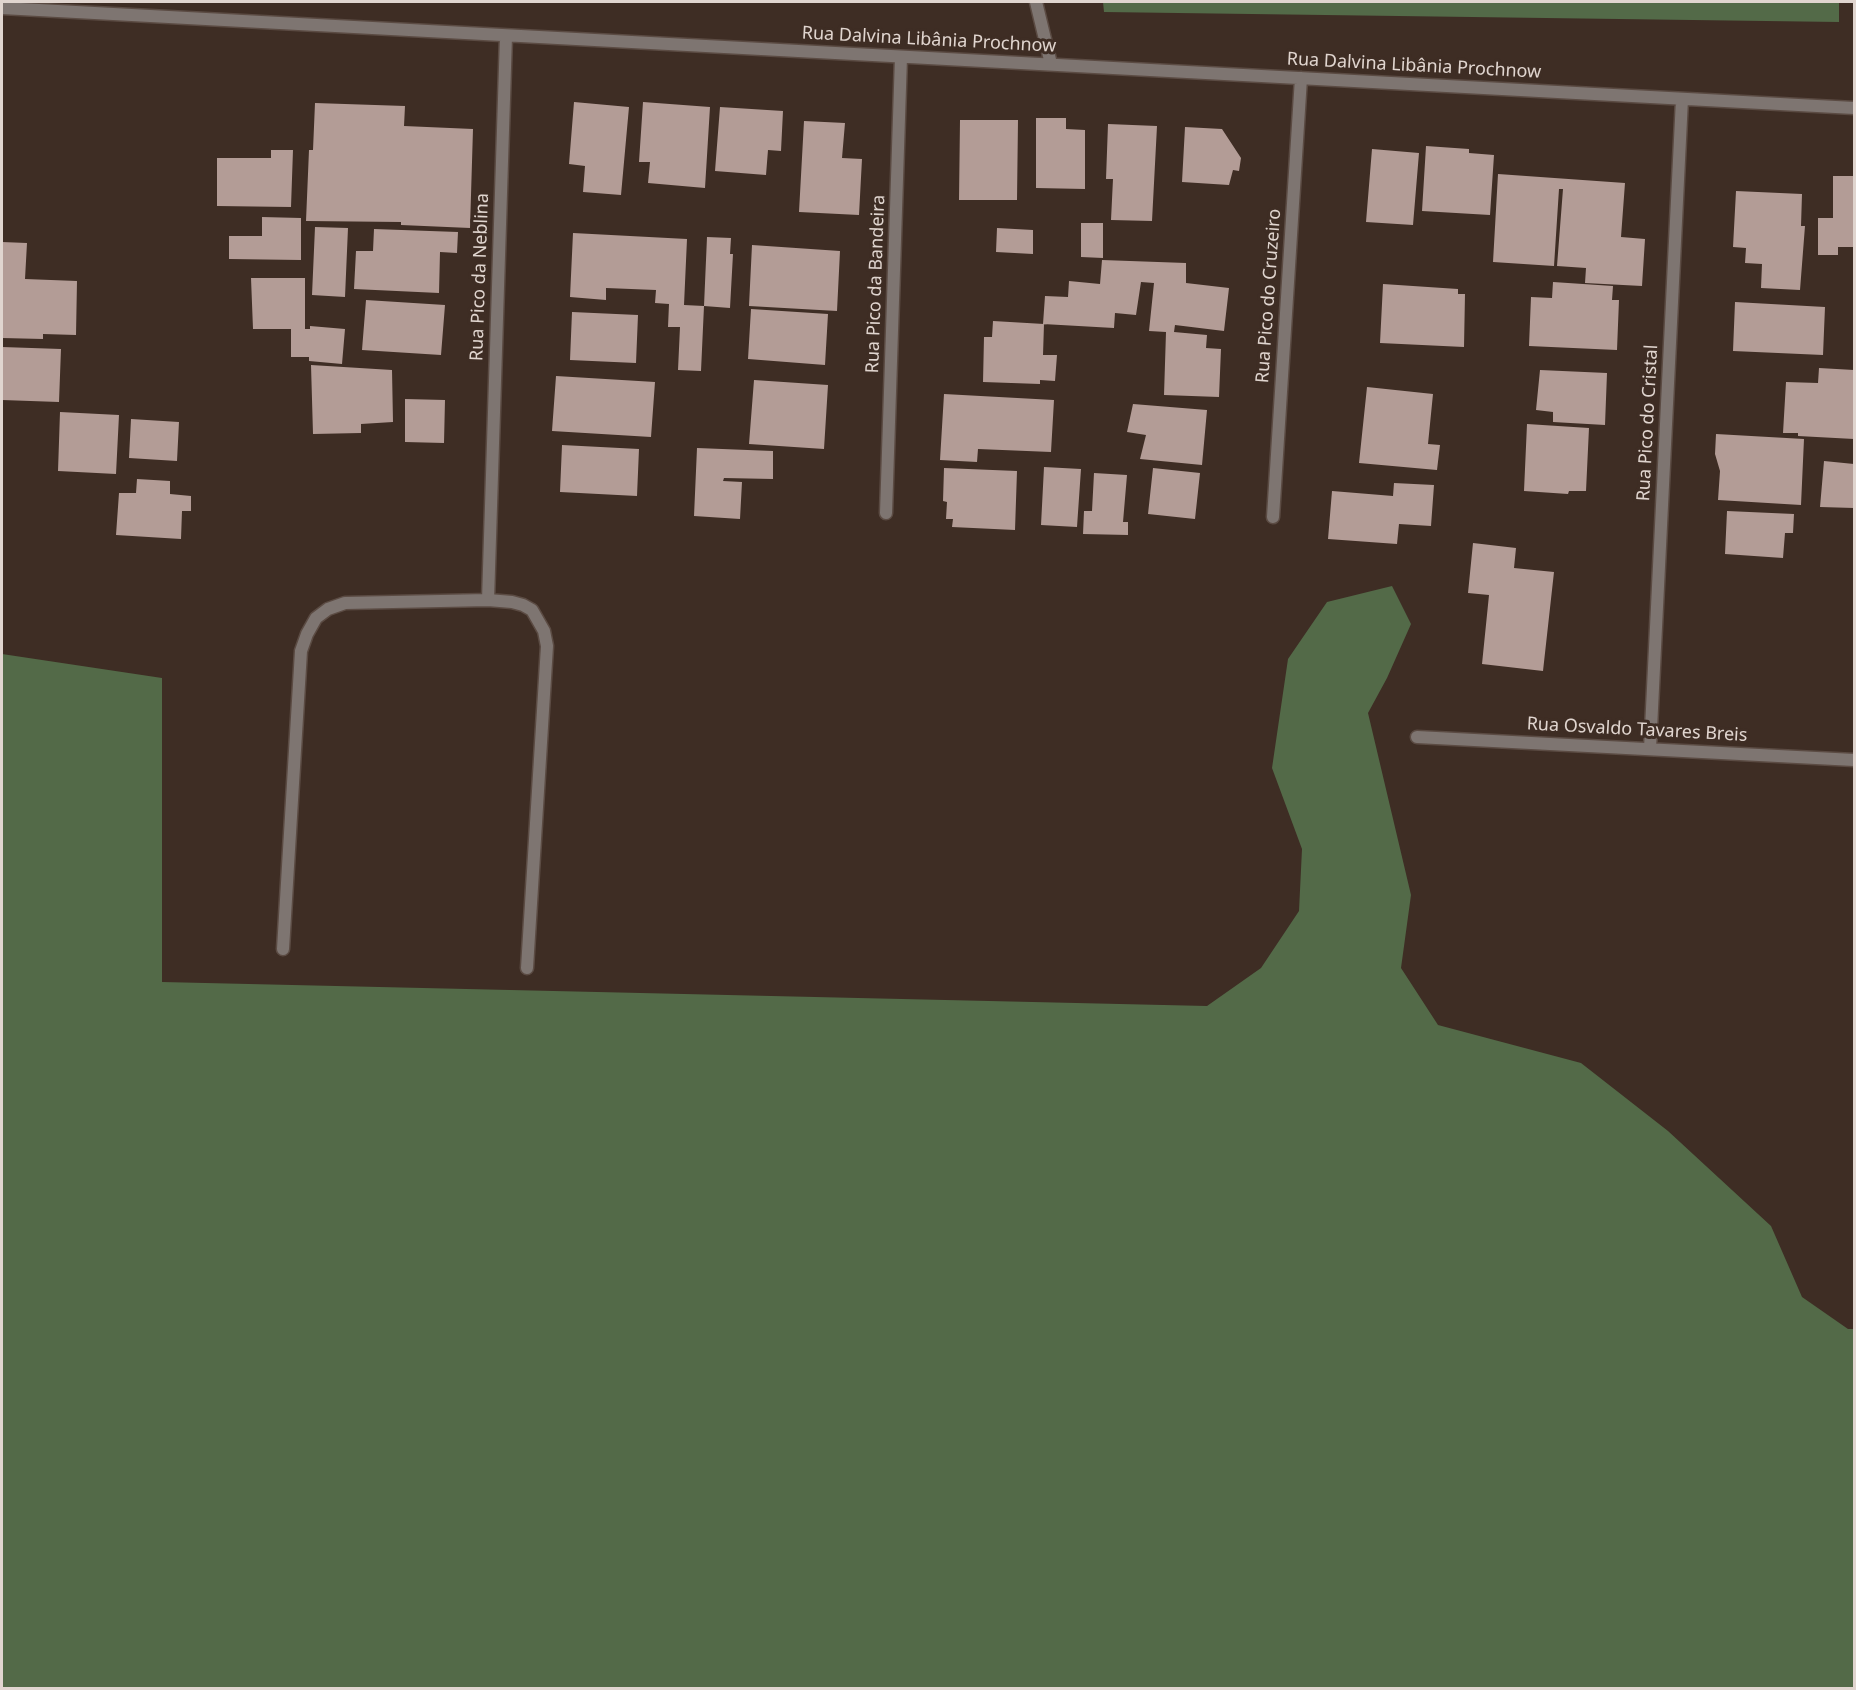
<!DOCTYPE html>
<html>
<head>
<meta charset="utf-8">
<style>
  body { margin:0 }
  #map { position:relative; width:1856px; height:1690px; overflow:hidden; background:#3e2d24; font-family:"Noto Sans",sans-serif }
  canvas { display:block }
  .frame { position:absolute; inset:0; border:3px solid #e0d5cf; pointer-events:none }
</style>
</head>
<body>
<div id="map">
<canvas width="1856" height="1690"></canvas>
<div class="frame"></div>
</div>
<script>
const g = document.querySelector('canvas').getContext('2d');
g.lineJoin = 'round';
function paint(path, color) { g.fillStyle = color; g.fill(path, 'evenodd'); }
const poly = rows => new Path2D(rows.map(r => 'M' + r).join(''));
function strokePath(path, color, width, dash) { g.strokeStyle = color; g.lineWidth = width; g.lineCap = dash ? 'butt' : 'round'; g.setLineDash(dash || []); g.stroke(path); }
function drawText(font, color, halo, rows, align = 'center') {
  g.font = font + ' "Noto Sans",sans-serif'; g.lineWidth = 6; g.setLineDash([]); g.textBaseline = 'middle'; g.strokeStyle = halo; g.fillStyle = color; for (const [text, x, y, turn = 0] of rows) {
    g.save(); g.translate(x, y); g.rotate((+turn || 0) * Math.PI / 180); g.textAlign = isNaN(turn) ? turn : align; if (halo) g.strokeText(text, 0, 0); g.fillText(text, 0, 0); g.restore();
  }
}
const forest = poly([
  [1103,2,1839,2,1839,22,1104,12],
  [1392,586,1411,624,1387,678,1368,713,1411,895,1401,968,1438,1025,1581,1063,1668,1131,1771,1226,1802,1297,1848,1329,1854,1329,1854,1688,2,1688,2,654,162,678,162,982,1207,1006,1261,968,1299,911,1302,849,1272,768,1288,659,1327,602]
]);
const building = poly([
  [574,102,629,107,621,195,583,192,585,166,569,164],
  [643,102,710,107,705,188,648,183,650,162,639,162],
  [315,103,405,106,404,126,473,129,470,228,401,225,401,222,306,221,309,150,313,150],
  [720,107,783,111,781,151,768,150,766,175,715,171],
  [1036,118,1066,118,1066,129,1085,130,1085,189,1036,188],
  [960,120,1018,120,1017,200,959,200],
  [804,121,845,123,842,158,862,159,859,215,799,212],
  [1108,124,1157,126,1152,221,1111,220,1113,179,1106,179],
  [1185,127,1222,129,1241,158,1239,171,1233,170,1229,185,1182,182],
  [1426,146,1469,149,1469,153,1494,155,1490,215,1422,211],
  [1372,149,1419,153,1413,225,1366,222],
  [271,150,293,150,291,207,217,206,217,158,271,158],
  [1498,174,1625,183,1621,237,1645,239,1642,286,1585,283,1586,268,1557,266,1563,189,1559,189,1554,266,1493,262],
  [1833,176,1854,176,1854,247,1838,247,1838,255,1818,255,1818,218,1833,218],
  [1736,191,1802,194,1801,226,1805,226,1800,290,1761,288,1762,264,1745,263,1746,248,1733,247],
  [262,217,301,218,301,260,229,259,229,236,262,236],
  [1081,223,1103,223,1103,258,1081,257],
  [315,227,348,228,345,297,312,295],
  [997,228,1033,230,1033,254,996,252],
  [374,229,458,232,457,253,440,252,439,293,354,289,356,251,373,251],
  [573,233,687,239,684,305,704,306,707,237,731,238,730,254,733,254,730,308,704,306,701,371,678,370,680,327,668,327,669,304,655,303,656,290,606,288,606,300,570,297],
  [2,242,27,243,25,279,77,281,76,335,43,334,43,339,2,338],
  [752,245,840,251,837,311,749,306],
  [1102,260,1186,263,1186,283,1229,288,1224,331,1175,325,1174,332,1207,335,1206,348,1221,349,1219,397,1164,395,1166,332,1149,331,1154,283,1141,282,1136,315,1115,313,1114,328,1043,324,1045,296,1068,297,1069,281,1100,284],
  [251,278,305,278,305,329,310,329,310,326,345,329,342,364,309,361,309,357,291,357,291,329,253,329],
  [1553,282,1613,286,1612,300,1619,300,1617,350,1529,346,1531,297,1552,298],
  [1383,284,1458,289,1458,294,1465,294,1464,347,1380,343],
  [366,300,445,305,441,355,362,350],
  [1735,302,1825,307,1823,355,1733,351],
  [751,309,828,314,825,365,748,359],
  [572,312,638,315,636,363,570,360],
  [993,321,1044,324,1043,355,1057,355,1055,381,1040,380,1040,384,983,382,984,337,992,337],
  [2,347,61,349,59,402,2,400],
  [311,365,392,370,393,422,361,424,361,433,313,434],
  [1819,368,1854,370,1854,439,1798,436,1798,433,1783,433,1786,382,1818,383],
  [1540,370,1607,373,1605,425,1553,422,1553,412,1536,410],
  [556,376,655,382,651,437,552,431],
  [754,380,828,385,824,449,749,444],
  [1367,387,1433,394,1428,444,1440,445,1437,470,1359,463],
  [944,394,1054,400,1051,452,978,449,977,462,940,460],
  [405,399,445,400,444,443,405,442],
  [1133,404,1207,410,1202,465,1140,459,1146,435,1127,432],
  [60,412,119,415,116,474,58,471],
  [131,419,179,422,177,461,129,458],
  [1527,424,1589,428,1586,491,1569,491,1568,494,1524,491],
  [1716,434,1804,439,1801,505,1718,500,1720,471,1715,454],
  [562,445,639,449,637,496,560,492],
  [697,448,773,451,773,479,724,478,723,481,742,482,740,519,694,516],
  [1824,461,1854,464,1854,508,1820,507],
  [1044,467,1081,469,1077,527,1041,525],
  [944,468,1017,471,1015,530,952,527,953,519,946,519,947,502,943,501],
  [1153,468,1200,473,1195,519,1148,514],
  [1094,473,1127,475,1123,522,1128,522,1128,535,1083,534,1084,511,1092,511],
  [137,479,170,481,170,494,191,496,191,511,182,511,181,539,116,535,119,493,136,493],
  [1394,483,1434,485,1431,526,1399,524,1397,544,1328,539,1332,491,1393,496],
  [1727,511,1794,514,1793,533,1785,533,1783,558,1725,554],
  [1473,543,1516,548,1514,568,1554,572,1543,671,1482,664,1489,595,1468,593]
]);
const street = poly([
  [1036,2,1051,64],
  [2,8,1854,108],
  [886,513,901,57],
  [1273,517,1301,78],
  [488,600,506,36],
  [1417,737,1854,760],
  [1650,749,1682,99],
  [283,949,301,651,307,634,316,618,328,609,345,603,488,600,512,602,523,605,532,610,544,631,547,646,527,968]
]);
const streetNames = [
  ["Rua Dalvina Libânia Prochnow",929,40,3],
  ["Rua Dalvina Libânia Prochnow",1414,66,3],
  ["Rua Pico da Neblina",480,277,-88],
  ["Rua Pico da Bandeira",876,284,-88],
  ["Rua Pico do Cruzeiro",1269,296,-86],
  ["Rua Pico do Cristal",1648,423,-87],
  ["Rua Osvaldo Tavares Breis",1637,730,3]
];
paint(forest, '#536a48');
paint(building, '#b39c96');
strokePath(street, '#5b4b43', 15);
strokePath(street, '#7e7571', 12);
drawText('18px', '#e0d5cf', '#3e2d24', streetNames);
</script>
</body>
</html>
